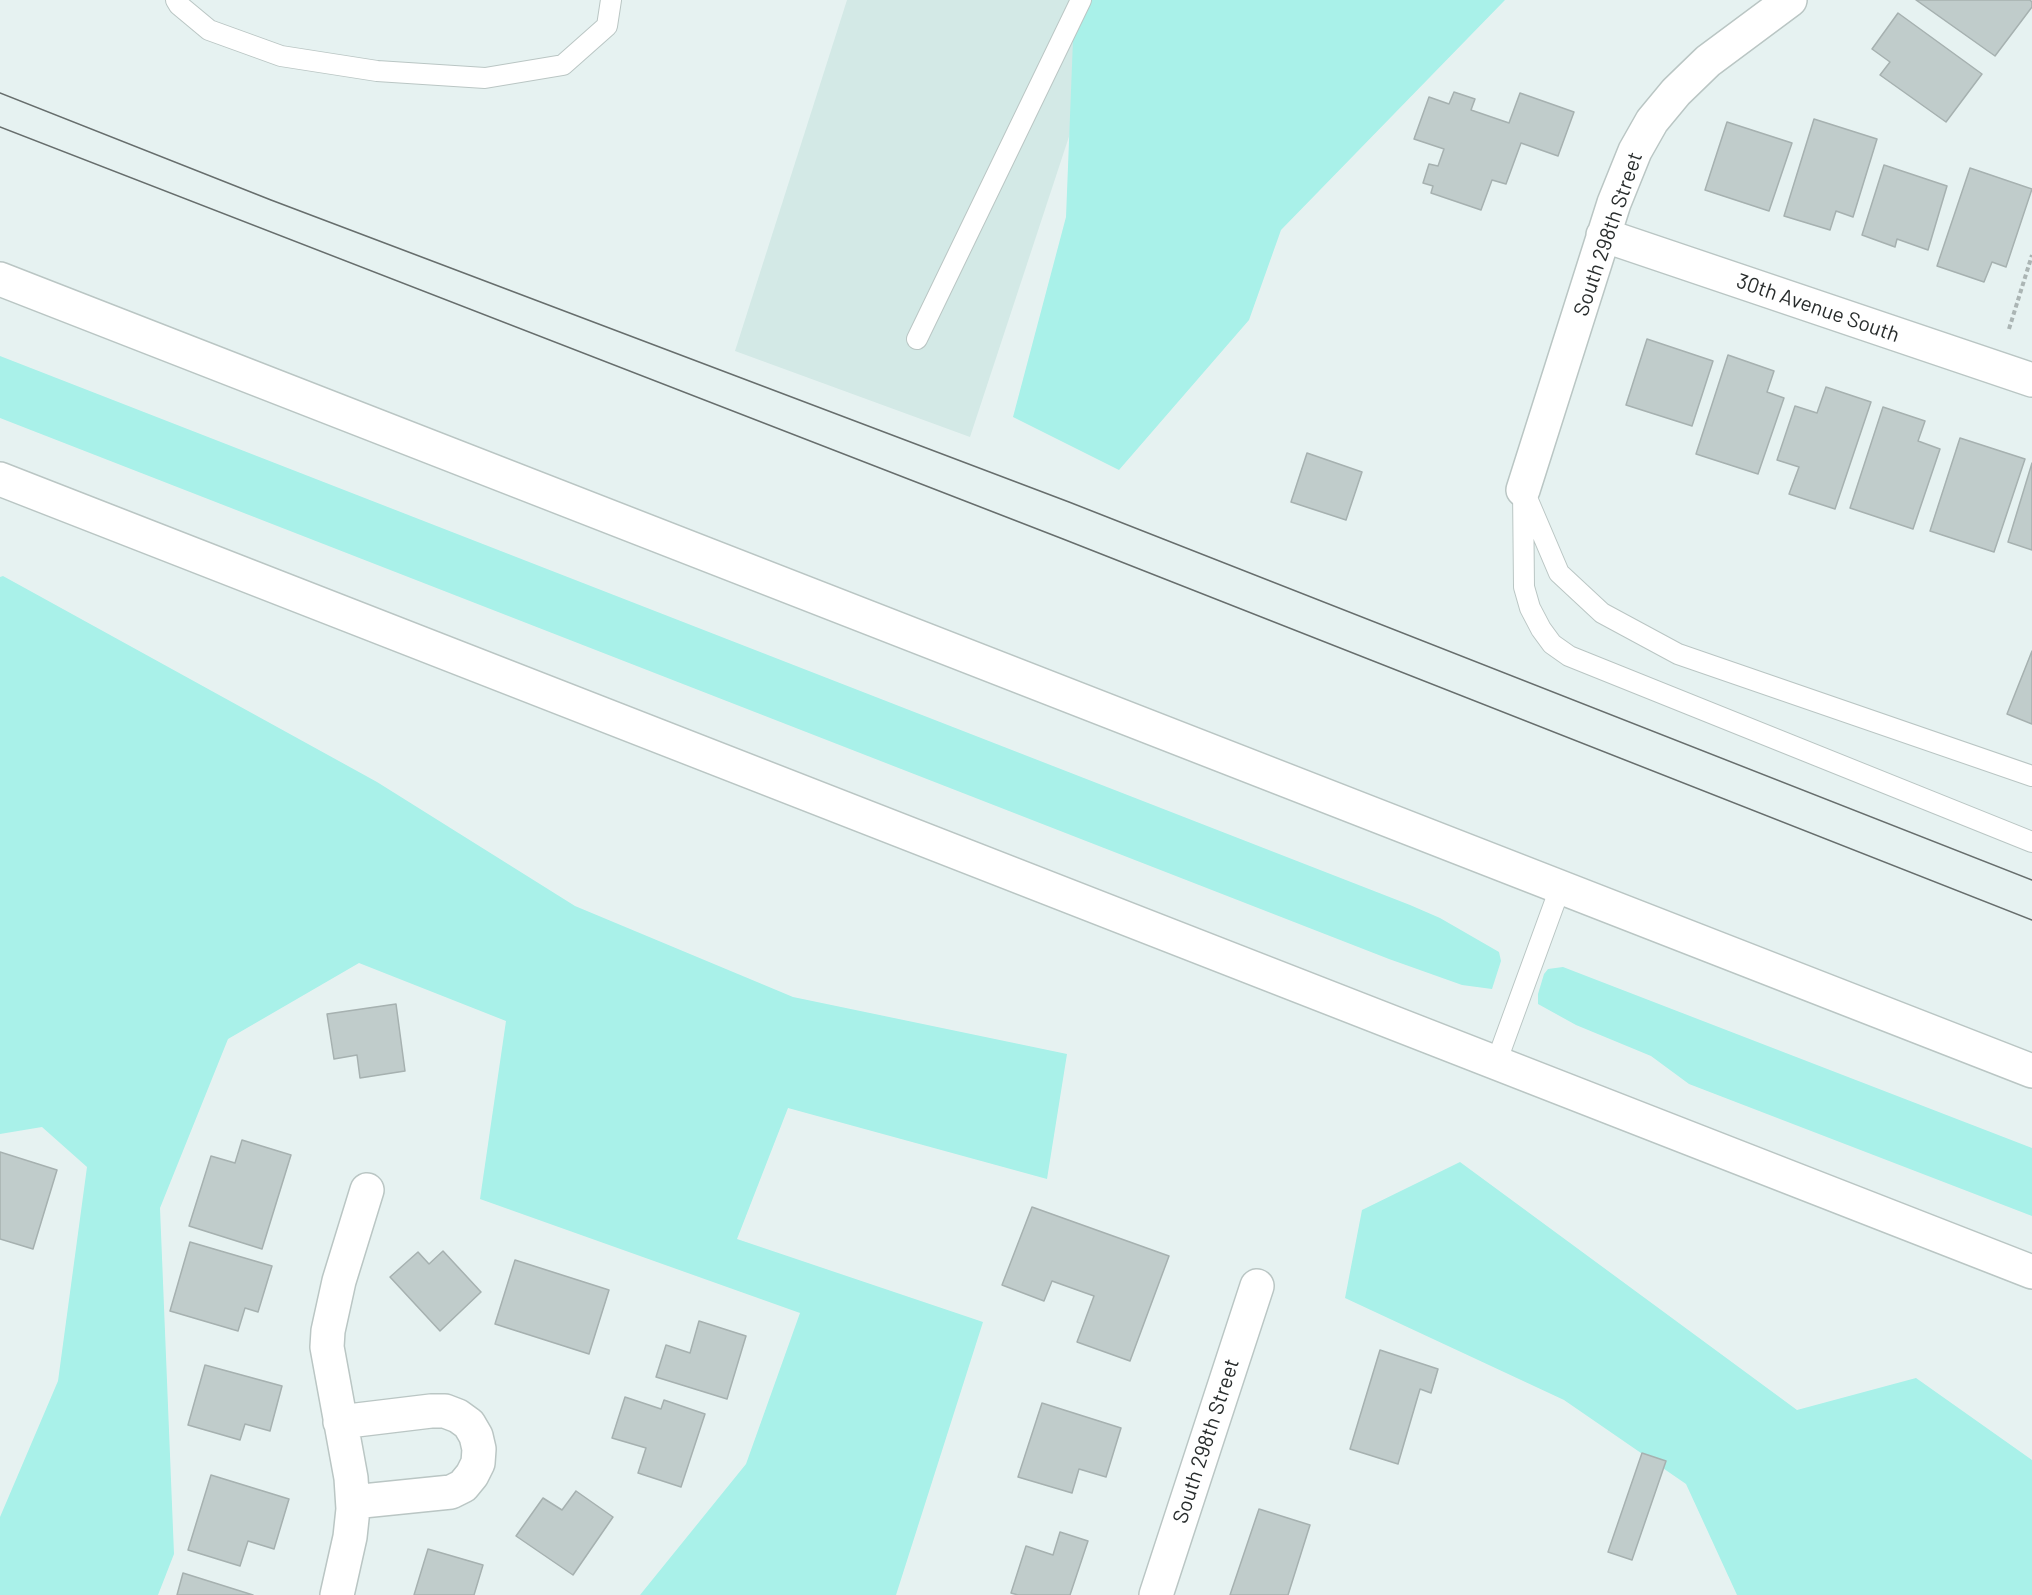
<!DOCTYPE html>
<html>
<head>
<meta charset="utf-8">
<style>
  body { margin:0 }
  canvas { display:block; background:#e6f2f1 }
</style>
</head>
<body>
<canvas width="2032" height="1595"></canvas>
<script>
const g = document.querySelector('canvas').getContext('2d');
g.lineJoin = 'round';
function paint(path, color) { g.fillStyle = color; g.fill(path, 'evenodd'); }
const poly = rows => new Path2D(rows.map(r => 'M' + r).join(''));
function strokePath(path, color, width, dash) { g.strokeStyle = color; g.lineWidth = width; g.lineCap = dash ? 'butt' : 'round'; g.setLineDash(dash || []); g.stroke(path); }
function drawText(font, color, halo, rows, align = 'center') {
  g.font = font + ' Barlow,sans-serif'; g.lineWidth = 4.5; g.setLineDash([]); g.textBaseline = 'middle'; g.strokeStyle = halo; g.fillStyle = color; for (const [text, x, y, turn = 0] of rows) {
    g.save(); g.translate(x, y); g.rotate((+turn || 0) * Math.PI / 180); g.textAlign = isNaN(turn) ? turn : align; if (halo) g.strokeText(text, 0, 0); g.fillText(text, 0, 0); g.restore();
  }
}
const built = poly([
  [847,0,1114,0,970,437,735,351]
]);
const green = poly([
  [1092,0,1505,0,1281,230,1249,320,1119,470,1013,417,1066,217,1073,40],
  [0,356,1410,905,1440,918,1499,952,1501,961,1492,989,1462,985,1389,959,0,418],
  [3,576,377,782,575,906,793,997,1067,1054,1047,1179,788,1108,737,1239,983,1322,896,1595,640,1595,746,1464,800,1313,480,1199,506,1021,359,963,228,1039,160,1208,174,1554,158,1595,0,1595,0,1517,58,1381,87,1167,42,1127,0,1134,0,577],
  [1563,967,2032,1148,2032,1216,1689,1084,1651,1056,1576,1025,1538,1004,1538,994,1544,974,1548,969],
  [1460,1162,1797,1410,1916,1378,2032,1460,2032,1595,1737,1595,1686,1484,1564,1400,1345,1298,1362,1210]
]);
const building = poly([
  [1916,0,2030,0,2032,2,2032,7,1995,56,1916,0],
  [1898,13,1982,74,1946,122,1880,75,1890,62,1872,49,1898,13],
  [1454,92,1475,99,1471,110,1509,123,1520,93,1574,112,1558,156,1521,143,1506,184,1492,180,1481,210,1431,193,1433,186,1423,183,1429,164,1438,166,1444,149,1414,139,1429,97,1449,104,1454,92],
  [1814,119,1877,139,1853,217,1836,211,1830,230,1784,216,1814,119],
  [1727,122,1792,143,1769,211,1705,190,1727,122],
  [1884,165,1947,186,1928,250,1897,239,1895,247,1862,235,1884,165],
  [1970,168,2032,189,2006,267,1992,262,1984,282,1937,266,1970,168],
  [1647,339,1713,361,1692,426,1626,405,1647,339],
  [1728,355,1774,371,1767,392,1784,398,1758,474,1696,454,1728,355],
  [1826,387,1871,402,1835,509,1789,494,1799,467,1777,460,1795,406,1817,413,1826,387],
  [1883,407,1925,421,1918,441,1940,449,1913,529,1850,508,1883,407],
  [1960,438,2025,459,1994,552,1930,531,1960,438],
  [1307,453,1362,472,1346,520,1291,502,1307,453],
  [2032,463,2032,550,2008,542,2032,463],
  [2032,651,2032,724,2007,714,2032,651],
  [396,1004,405,1071,360,1078,357,1055,334,1059,327,1014,396,1004],
  [242,1140,291,1155,262,1249,189,1226,211,1156,235,1163,242,1140],
  [0,1152,57,1170,33,1249,0,1239,0,1152],
  [1032,1207,1169,1256,1130,1361,1077,1342,1094,1296,1052,1281,1044,1301,1002,1285,1032,1207],
  [190,1242,272,1266,258,1312,245,1308,238,1331,170,1311,190,1242],
  [443,1251,481,1292,440,1331,390,1277,418,1252,429,1264,443,1251],
  [515,1260,609,1290,589,1354,495,1324,515,1260],
  [699,1321,746,1336,727,1399,656,1377,666,1345,690,1353,699,1321],
  [1380,1350,1438,1369,1431,1393,1420,1389,1398,1464,1350,1449,1380,1350],
  [205,1365,282,1386,270,1431,245,1424,240,1440,188,1425,205,1365],
  [625,1397,661,1409,664,1400,705,1414,681,1487,638,1473,646,1448,612,1438,625,1397],
  [1042,1403,1121,1428,1106,1477,1079,1469,1072,1493,1018,1477,1042,1403],
  [1642,1453,1666,1461,1632,1560,1608,1552,1642,1453],
  [211,1475,289,1499,274,1549,248,1541,240,1566,188,1550,211,1475],
  [576,1491,613,1517,573,1575,516,1536,543,1498,562,1510,576,1491],
  [1259,1509,1310,1525,1288,1595,1230,1595,1259,1509],
  [1060,1532,1088,1541,1070,1595,1018,1595,1011,1593,1026,1546,1053,1555,1060,1532],
  [428,1549,483,1565,474,1595,414,1595,428,1549],
  [183,1573,253,1595,177,1595,183,1573]
]);
const path = poly([
  [2009,329,2032,255]
]);
const service = poly([
  [176,0,179,5,209,30,281,56,377,71,485,78,563,65,607,26,611,0],
  [917,339,1081,0],
  [1523,490,1524,587,1530,608,1541,629,1552,644,1569,656,2032,842],
  [1527,498,1559,573,1602,613,1678,654,2032,776],
  [1496,1063,1560,888]
]);
const minor = poly([
  [1603,235,2032,380],
  [1523,490,1614,203,1635,151,1652,121,1676,92,1708,61,1790,0],
  [340,1422,431,1411,445,1411,458,1416,469,1424,476,1436,479,1449,478,1463,472,1475,463,1486,451,1492,353,1502],
  [337,1595,350,1537,353,1509,351,1478,327,1347,328,1331,339,1281,367,1190],
  [1156,1595,1257,1286]
]);
const motorway = poly([
  [0,279,2032,1071],
  [0,479,2032,1272]
]);
const tram = poly([
  [0,93,271,200,1069,502,2032,880],
  [0,127,1063,539,2032,920]
]);
const streetNames = [
  ["South 298th Street",1608,234,-71],
  ["30th Avenue South",1818,308,19],
  ["South 298th Street",1206,1441,-72]
];
paint(built, '#d3e9e6');
paint(green, '#a9f1e9');
paint(building, '#c0cccb');
strokePath(building, '#a6b1b0', 1.5);
strokePath(service, '#bac6c4', 22);
strokePath(minor, '#bac6c4', 36);
strokePath(motorway, '#bac6c4', 36);
strokePath(path, '#abb5b4', 4, [4.5, 3]);
strokePath(service, '#fff', 20);
strokePath(minor, '#fff', 33);
strokePath(motorway, '#fff', 33);
strokePath(tram, '#676e6d', 1.5);
drawText('21px', '#282c2c', '#fff', streetNames);
</script>
</body>
</html>
